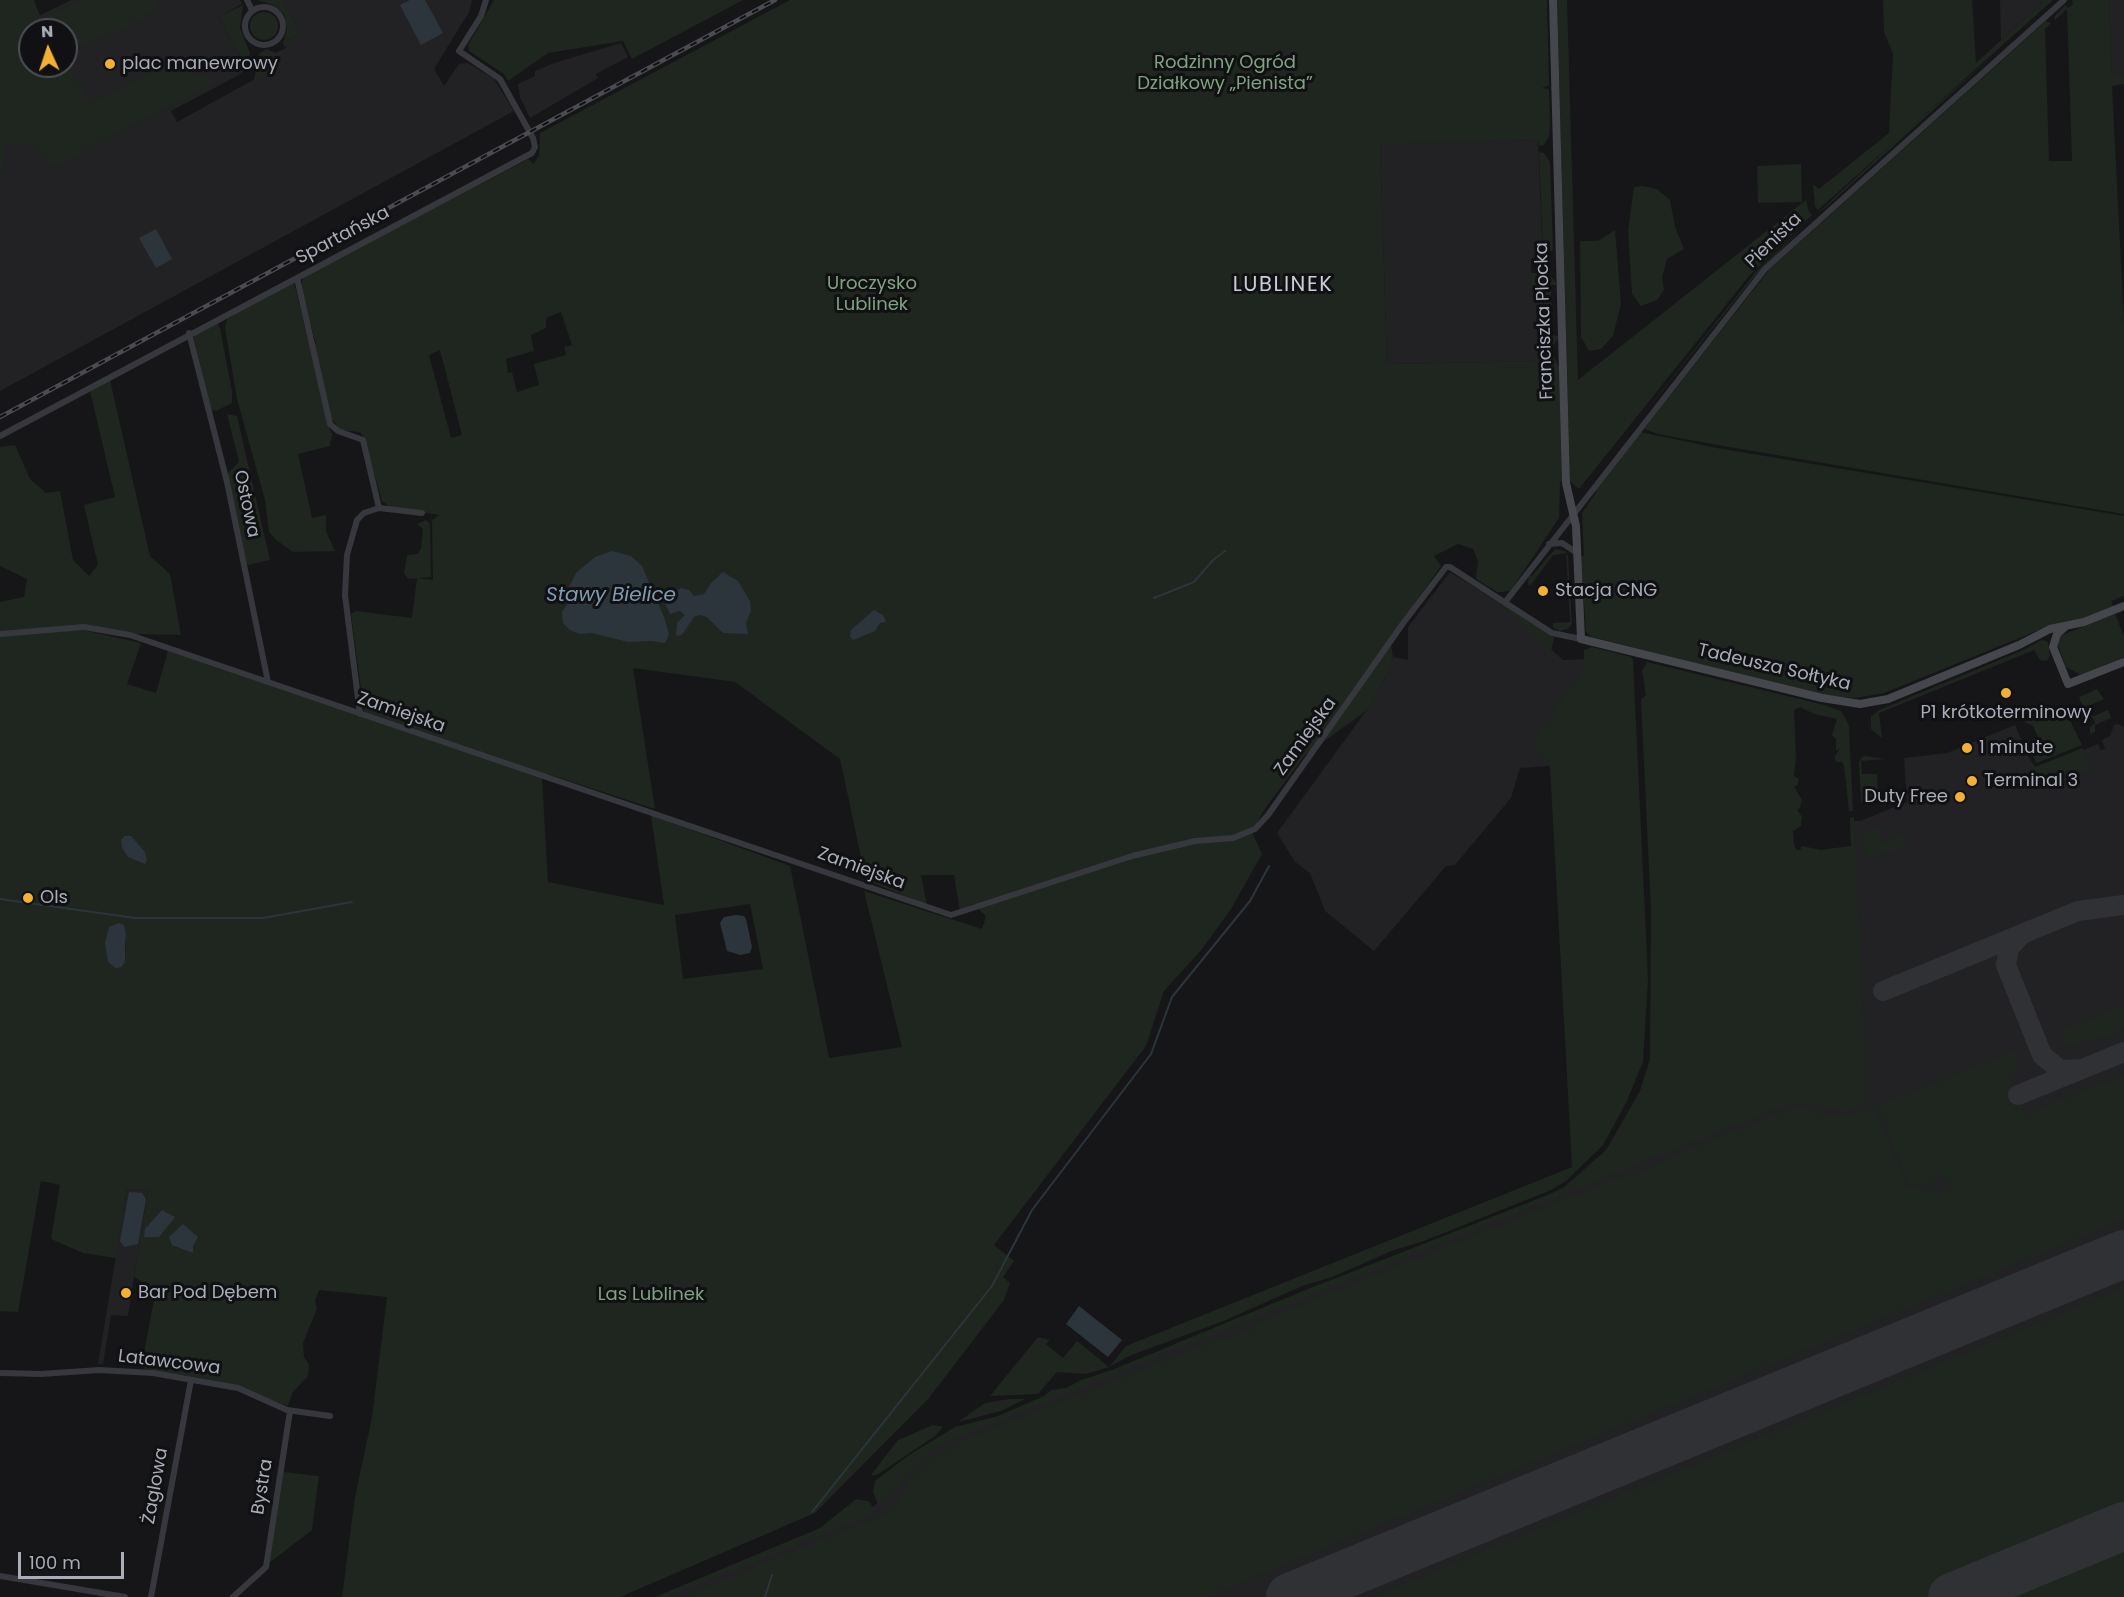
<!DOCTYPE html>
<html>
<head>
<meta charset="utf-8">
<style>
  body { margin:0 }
  #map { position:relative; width:2124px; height:1597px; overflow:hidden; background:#161618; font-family:Poppins,sans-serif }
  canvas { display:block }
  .north { position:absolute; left:18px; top:18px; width:60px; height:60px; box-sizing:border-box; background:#111113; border:2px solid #4d4f55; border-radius:50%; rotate:357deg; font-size:16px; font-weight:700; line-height:24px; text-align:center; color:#a8adb8 }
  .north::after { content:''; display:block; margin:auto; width:21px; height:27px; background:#f2b134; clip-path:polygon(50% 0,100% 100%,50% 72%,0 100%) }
  .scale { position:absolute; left:18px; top:1552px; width:106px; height:27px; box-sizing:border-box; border:3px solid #a8adb8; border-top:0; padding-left:8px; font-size:18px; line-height:21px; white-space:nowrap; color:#a8adb8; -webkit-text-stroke:4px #111113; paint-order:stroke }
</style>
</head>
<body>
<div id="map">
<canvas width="2124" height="1597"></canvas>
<div class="north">N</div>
<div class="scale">100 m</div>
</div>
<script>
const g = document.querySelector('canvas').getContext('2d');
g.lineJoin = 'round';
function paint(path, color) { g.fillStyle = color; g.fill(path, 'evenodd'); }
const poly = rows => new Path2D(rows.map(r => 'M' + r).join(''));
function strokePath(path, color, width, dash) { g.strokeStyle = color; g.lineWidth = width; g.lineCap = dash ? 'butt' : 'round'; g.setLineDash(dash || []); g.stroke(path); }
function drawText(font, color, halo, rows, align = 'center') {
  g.font = font + ' Poppins,sans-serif'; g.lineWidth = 6; g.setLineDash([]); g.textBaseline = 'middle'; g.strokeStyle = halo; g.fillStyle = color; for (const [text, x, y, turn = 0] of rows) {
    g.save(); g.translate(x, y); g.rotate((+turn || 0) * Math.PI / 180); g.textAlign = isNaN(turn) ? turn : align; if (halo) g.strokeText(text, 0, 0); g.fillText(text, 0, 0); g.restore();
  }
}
const built = poly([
  [71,0,240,0,242,4,219,17,242,60,237,76,171,111,177,122,273,69,267,57,286,48,287,41,300,33,282,0,472,0,469,12,434,69,444,86,459,64,468,63,494,79,514,111,0,391,0,35],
  [30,30,66,30,66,66,30,66],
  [2000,0,2045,0,2001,40],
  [2109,0,2124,0,2124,75,2112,75],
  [621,43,628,57,596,74,598,78,530,118,520,97,518,84,535,76,535,71,554,63],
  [1538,139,1543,259,1541,264,1531,265,1531,288,1543,288,1546,361,1387,364,1380,143],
  [1450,572,1501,605,1563,660,1588,659,1550,766,1520,768,1511,798,1455,865,1446,866,1374,951,1325,911,1310,873,1295,862,1277,833,1366,711,1390,669,1393,657,1408,660,1408,627],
  [2118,724,2124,727,2124,1597,662,1597,870,1511,928,1444,1796,1095,1821,850,1851,846,1850,821,1860,821,1907,802,1904,758,1947,753,2015,725,2034,770,2098,744,2101,750,2105,749,2102,740,2110,736,2114,725],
  [127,1189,148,1190,134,1277,128,1316,111,1315,103,1364,98,1364]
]);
const green = poly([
  [0,0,34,0,41,19,81,0,157,0,154,12,115,32,74,47,70,72,93,103,171,63,217,82,54,167,30,143,5,143,0,193],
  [30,30,66,30,66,66,30,66],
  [257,0,282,0,300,33,287,41,286,48,283,44,287,28,284,14,273,5],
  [494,0,743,0,632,59,623,41,548,53,508,81,504,74,469,51,468,45],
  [790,0,1547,0,1549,85,1542,88,1549,89,1550,125,1549,137,1544,145,1539,146,1538,139,1380,144,1387,364,1545,361,1545,355,1555,359,1559,367,1562,481,1560,482,1559,518,1511,590,1504,592,1497,592,1476,579,1478,561,1473,549,1458,544,1434,556,1441,566,1390,639,1393,657,1390,669,1366,711,1305,755,1264,810,1252,832,1262,854,1231,909,1203,948,1164,991,1146,1046,994,1245,1014,1261,1003,1277,1010,1283,1004,1300,929,1398,815,1513,620,1597,342,1597,355,1497,372,1417,387,1297,319,1290,315,1301,317,1309,303,1343,304,1357,309,1365,308,1376,293,1392,288,1406,211,1380,141,1368,156,1290,134,1277,148,1190,127,1189,116,1258,83,1253,51,1239,60,1185,41,1181,18,1312,0,1311,0,635,83,630,141,643,127,684,156,693,168,651,356,715,364,712,351,614,356,611,412,618,417,578,433,580,432,520,439,515,390,507,382,501,364,438,360,432,340,430,331,418,326,421,332,434,330,446,298,454,312,518,326,515,326,531,335,551,293,552,276,540,269,532,265,500,237,399,225,328,227,319,294,282,309,344,316,344,301,288,303,278,308,274,523,162,528,159,533,164,539,156,540,133],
  [561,312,572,345,564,347,566,355,534,364,539,385,517,392,512,372,508,373,506,359,534,351,531,335,546,328,546,318],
  [440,350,462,435,451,438,429,355],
  [633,668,735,682,840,759,866,880,927,905,921,875,954,875,960,911,973,904,986,916,982,929,864,891,902,1047,829,1058,790,866,651,815,664,905,548,882,542,780,548,774,655,809],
  [750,904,763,969,683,979,675,915],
  [109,927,126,933,125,962,106,948],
  [1557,0,1567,0,1578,380,1806,200,1809,212,1812,215,1749,276,1579,489,1570,481],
  [1883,0,1972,0,1976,63,2045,0,2053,0,1818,210,1815,206,1813,184,1819,189,1889,133,1893,54,1884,32],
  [2072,0,2109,0,2112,75,2124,75,2124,84,2112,86,2124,322,2124,514,1723,446,1658,434,1644,429,1769,270,2046,21,2051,23,2045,29,2049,161,2072,161,2067,9,2055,20,2054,17,2065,5,2068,8,2073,4],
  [243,5,240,28,250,53,247,67,237,77,242,60,219,17],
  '250 26a14 14 0 1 1 28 0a14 14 0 1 1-28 0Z',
  [266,49,276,53,276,65,272,71,254,81,259,54],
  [1996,53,1824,209,1820,211,1904,133],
  [1539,152,1544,153,1550,162,1553,249,1551,251,1543,252],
  [1801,164,1802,202,1758,203,1757,166],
  [1643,186,1657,189,1670,200,1675,227,1684,249,1667,259,1662,277,1664,290,1657,300,1641,306,1632,294,1628,231,1634,187],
  [1813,217,1755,276,1634,426,1755,273],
  [1615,230,1621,304,1613,336,1601,349,1589,351,1581,337,1580,241,1598,241],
  [1531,273,1547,273,1556,282,1556,285,1551,285,1552,335,1558,336,1558,338,1554,345,1548,348,1545,349,1543,288,1531,288],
  [213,324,218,324,220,328,232,392,232,403,216,411,211,410,193,334],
  [110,380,150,556,170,574,181,635,134,634,84,625,0,631,0,602,24,597,27,579,0,566,0,447,15,445,30,479,46,493,60,491,73,560,89,576,98,565,84,505,115,497,90,391],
  [227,414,237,416,270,560,247,565,227,474,239,462],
  [1640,432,1717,448,2124,516,2124,596,2111,601,2113,607,2085,618,2049,626,1884,693,1856,698,1827,696,1592,637,1586,632,1581,556,1584,556,1582,513,1597,491,1595,489],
  [426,520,430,524,431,577,408,579,404,573,407,555,417,554,421,549,423,529,417,524],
  [1555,549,1565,551,1568,557,1572,624,1568,629,1559,631,1553,627,1553,623,1570,622,1566,553,1553,555,1530,586,1528,584,1529,575,1532,576],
  [1450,572,1504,604,1554,638,1551,651,1501,605],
  [2115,614,2124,636,2124,657,2081,675,2066,667,2058,646,2060,636],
  [2042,640,2048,642,2050,655,2047,661,2040,660,2034,650,1879,713,1882,738,1871,729,1871,717,1879,710,2021,651],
  [1592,647,1631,657,1633,660,1648,979,1643,1062,1626,1103,1603,1145,1566,1181,1551,1190,1424,1241,1394,1250,1332,1277,1302,1286,1226,1320,1129,1356,1109,1367,1086,1374,1057,1372,1038,1394,990,1396,1038,1337,1050,1340,1046,1344,1063,1358,1077,1341,1109,1367,1126,1346,1572,1167,1550,767,1535,748,1533,740,1581,674,1584,666,1584,650],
  [1647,662,1824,705,1841,711,1846,719,1849,726,1853,811,1849,811,1844,765,1842,762,1836,762,1834,758,1840,748,1836,751,1836,739,1832,735,1837,719,1814,714,1800,707,1794,710,1796,756,1794,776,1799,779,1797,786,1794,786,1802,800,1800,808,1797,809,1802,817,1801,826,1793,831,1794,844,1796,850,1800,850,1802,846,1821,850,1851,846,1850,818,1854,817,1867,1104,1843,1112,1810,1103,1788,1104,937,1446,881,1505,877,1502,873,1492,875,1481,909,1455,955,1427,998,1416,1044,1396,1051,1390,1066,1388,1081,1380,1112,1370,1303,1291,1548,1195,1563,1188,1606,1150,1640,1091,1650,1059,1651,911,1641,699,1646,695,1642,671],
  [2097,689,2104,699,2086,707,2088,713,2094,716,2108,710,2111,718,2095,725,2095,732,2090,734,2090,727,2095,723,2093,718,2086,715,2079,697],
  [2063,706,2082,745,2036,763,2027,742,2038,737,2033,726,2024,722],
  [2083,748,2090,770,2041,790,2025,751,2035,767],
  [1866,756,1885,759,1861,761,1862,774,1877,774,1878,799,1865,806,1861,801,1859,762,1862,757],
  [1874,826,1879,828,1880,843,1906,833,1907,845,1877,857,1868,856,1863,848,1862,833],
  [2124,1005,2124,1030,2073,1046,2064,1041,2060,1031],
  [2014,1051,2019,1067,2008,1074,2025,1114,2124,1075,2124,1219,1206,1597,682,1597,825,1538,869,1522,889,1511,903,1496,908,1484,937,1455,965,1440,1219,1339,1230,1338,1250,1331,1260,1322,1623,1176,1635,1175,1655,1167,1665,1159,1787,1110,1799,1108,1844,1118,1874,1108,1906,1185,1915,1189,1931,1189,1937,1192,1946,1189,1949,1186,1942,1176,1934,1179,1930,1185,1916,1186,1909,1182,1877,1106],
  [2124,1288,2124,1597,1373,1597],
  [1009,1399,1025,1399,1001,1411,958,1422,985,1403],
  [933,1425,943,1427,935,1436,877,1475,871,1475,898,1440],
  [283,1472,319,1476,312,1530,269,1563],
  [856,1499,868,1501,876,1510,864,1518,669,1597,655,1597,820,1528]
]);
const water = poly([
  [410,0,425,0,443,33,421,45,400,5],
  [156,229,172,259,156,268,139,238],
  [612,551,631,556,642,566,664,617,669,634,665,643,651,641,628,642,592,633,580,634,570,630,563,623,562,612,570,600,569,587,576,573,595,557],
  [723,572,738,581,750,601,751,611,746,623,748,634,723,633,707,617,699,615,694,617,682,635,676,636,677,623,685,615,680,611,670,614,665,603,668,597,681,588,689,590,694,596,704,594,711,583],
  [874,610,883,615,886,622,880,623,875,631,853,640,850,636,851,630],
  [125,836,131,836,145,852,147,860,145,864,128,857,122,848,121,840],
  [736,915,744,916,746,919,752,947,750,953,740,955,727,951,720,923,724,917],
  [119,923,124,925,126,933,125,948,125,962,121,967,116,968,108,962,105,943,109,927],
  [129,1192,142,1193,146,1199,138,1244,124,1247,120,1241],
  [162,1210,175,1217,159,1237,144,1237,145,1229],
  [183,1224,198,1237,193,1246,193,1253,172,1245,169,1237],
  [1079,1306,1122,1340,1108,1357,1066,1324]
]);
const stream = poly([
  [1154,598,1194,582,1213,560,1225,551],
  [0,899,135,918,263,918,352,902],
  [812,1512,992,1286,1032,1210,1151,1054,1172,997,1250,901,1269,866],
  [765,1597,772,1575]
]);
const taxiway = poly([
  [2021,935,2009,948,2006,965,2042,1055,2060,1070,2081,1069],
  [1883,991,2078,911,2124,905],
  [2018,1095,2124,1052]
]);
const runway = poly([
  [1290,1597,2124,1254],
  [1952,1597,2124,1526]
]);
const street = poly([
  [247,0,252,10],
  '245 26a19 19 0 1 1 38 0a19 19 0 1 1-38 0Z',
  [297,278,330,424,338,431,363,440,379,508,422,513],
  [189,333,227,482,268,682],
  [0,436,532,153,535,147,533,138,500,79,459,51,481,16,486,0],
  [1549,544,1562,543,1577,553],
  [1506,601,1765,269,2064,0],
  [0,634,84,627,130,635,951,915,1132,856,1195,841,1233,838,1255,829,1268,815,1404,622,1446,567,1450,567,1552,633,1581,639],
  [360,714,345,595,347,555,357,520,364,513,379,508],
  [0,1373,41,1374,99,1370,153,1373,238,1388,287,1410,330,1416],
  [0,1576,125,1597],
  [151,1597,191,1380],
  [233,1597,266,1567,290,1411]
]);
const secondary = poly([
  [1553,0,1566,483,1576,526,1581,639,1822,698,1860,704,1888,699,2019,645,2050,629,2084,622,2124,606],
  [2066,626,2057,634,2053,647,2068,684,2124,662]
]);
const rail = poly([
  [0,417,775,0]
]);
const markers = [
  [110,64,6,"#f2b134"],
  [1543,591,6,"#f2b134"],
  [2006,693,6,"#f2b134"],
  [1967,748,6,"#f2b134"],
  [1972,781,6,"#f2b134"],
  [1960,797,6,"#f2b134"],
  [28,898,6,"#f2b134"],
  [126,1293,6,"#f2b134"]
];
const parkNames = [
  ["Rodzinny Ogród",1225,63],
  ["Działkowy „Pienista”",1225,84],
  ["Uroczysko",872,284],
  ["Lublinek",872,305],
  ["Las Lublinek",651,1295]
];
const poiNames = [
  ["plac manewrowy",122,64],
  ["Stacja CNG",1555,591],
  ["P1 krótkoterminowy",2006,713,"center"],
  ["1 minute",1979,748],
  ["Terminal 3",1984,781],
  ["Duty Free",1948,797,"right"],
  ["Ols",40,898],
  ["Bar Pod Dębem",138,1293]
];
const streetNames = [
  ["Spartańska",343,236,-28],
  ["Pienista",1774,241,-44],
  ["Franciszka Plocka",1545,321,-92],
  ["Ostowa",246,504,78],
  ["Tadeusza Sołtyka",1774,668,13],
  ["Zamiejska",401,713,19],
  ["Zamiejska",1306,737,-54],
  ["Zamiejska",861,869,20],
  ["Latawcowa",169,1363,7],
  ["Żaglowa",156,1486,-80],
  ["Bystra",263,1487,-81]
];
const waterNames = [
  ["Stawy Bielice",611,596]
];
const quarterNames = [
  ["LUBLINEK",1283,286]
];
paint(built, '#222225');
paint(green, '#1e261f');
paint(water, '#2c353c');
strokePath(stream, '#2c353c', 2);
strokePath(taxiway, '#303135', 20);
strokePath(runway, '#303135', 48);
strokePath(street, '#37383d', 6);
strokePath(secondary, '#45474d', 8);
strokePath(rail, '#4a4c52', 4.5);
strokePath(rail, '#111113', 2, [7]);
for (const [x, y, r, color] of markers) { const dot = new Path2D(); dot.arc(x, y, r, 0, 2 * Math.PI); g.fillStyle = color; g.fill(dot); strokePath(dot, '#111113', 2); }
drawText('18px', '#7fa381', '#111113', parkNames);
drawText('18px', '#a8adb8', '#111113', poiNames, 'left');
drawText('18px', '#a8adb8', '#111113', streetNames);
drawText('italic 20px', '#7f9bb3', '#111113', waterNames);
g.letterSpacing = '1.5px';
drawText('21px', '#c9ccd4', '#111113', quarterNames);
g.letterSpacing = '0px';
</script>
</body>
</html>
